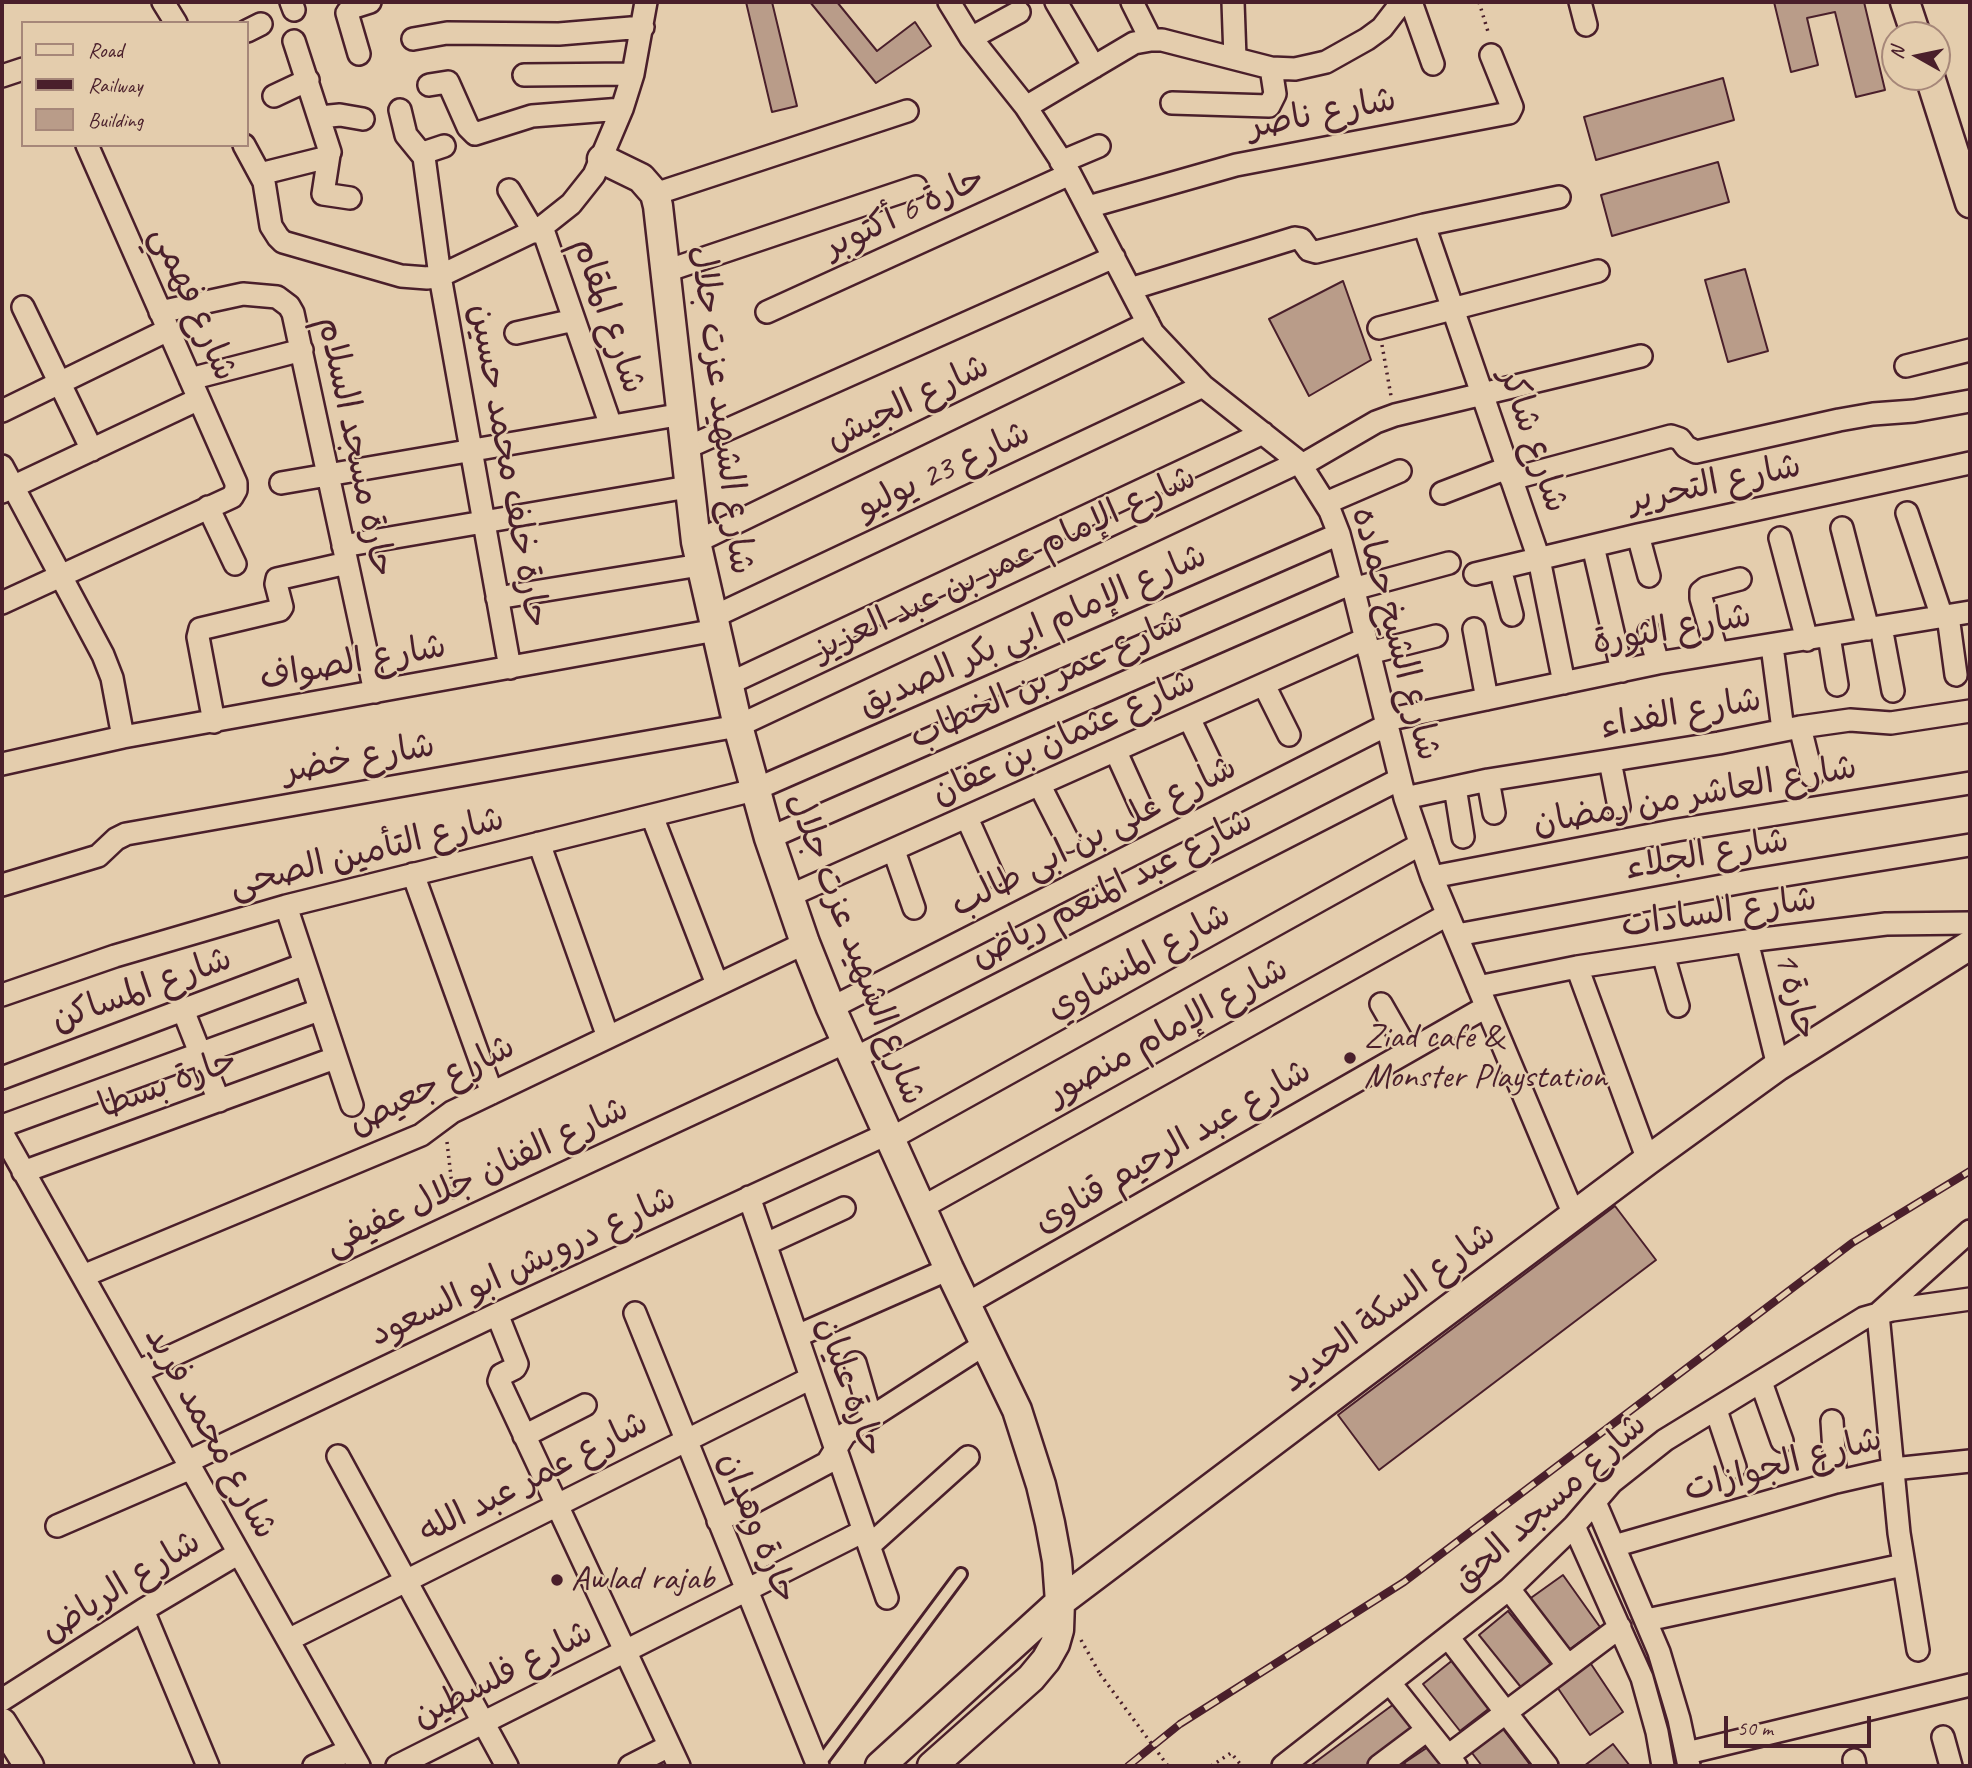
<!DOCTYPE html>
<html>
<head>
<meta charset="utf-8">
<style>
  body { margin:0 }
  #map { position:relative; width:1972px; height:1768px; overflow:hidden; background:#e4cdad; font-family:Caveat,sans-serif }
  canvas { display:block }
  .frame { position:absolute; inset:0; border:4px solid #4a1f2b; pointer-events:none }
  .legend { position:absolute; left:21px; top:21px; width:228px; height:126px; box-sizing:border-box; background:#e4cdad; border:2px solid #a68779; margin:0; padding:9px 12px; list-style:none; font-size:21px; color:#4a1f2b }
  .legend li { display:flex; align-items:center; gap:14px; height:35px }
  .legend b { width:35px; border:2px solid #a68779 }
  .north { position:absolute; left:1881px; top:21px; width:70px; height:70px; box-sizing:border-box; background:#e4cdad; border:2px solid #a68779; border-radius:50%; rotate:279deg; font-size:19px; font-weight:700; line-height:28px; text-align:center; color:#4a1f2b }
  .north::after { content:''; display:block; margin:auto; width:24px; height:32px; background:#4a1f2b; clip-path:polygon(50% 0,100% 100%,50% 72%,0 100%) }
  .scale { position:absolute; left:1724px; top:1716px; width:147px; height:32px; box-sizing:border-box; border:4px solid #4a1f2b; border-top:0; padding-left:9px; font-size:21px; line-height:24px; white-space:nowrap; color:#4a1f2b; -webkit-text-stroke:5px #e4cdad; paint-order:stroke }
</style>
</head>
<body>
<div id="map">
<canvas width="1972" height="1768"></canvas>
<div class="frame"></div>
<ul class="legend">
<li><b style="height:9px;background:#e4cdad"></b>Road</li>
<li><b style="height:9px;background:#4a1f2b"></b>Railway</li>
<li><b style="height:19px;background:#b99c89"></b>Building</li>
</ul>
<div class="north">N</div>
<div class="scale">50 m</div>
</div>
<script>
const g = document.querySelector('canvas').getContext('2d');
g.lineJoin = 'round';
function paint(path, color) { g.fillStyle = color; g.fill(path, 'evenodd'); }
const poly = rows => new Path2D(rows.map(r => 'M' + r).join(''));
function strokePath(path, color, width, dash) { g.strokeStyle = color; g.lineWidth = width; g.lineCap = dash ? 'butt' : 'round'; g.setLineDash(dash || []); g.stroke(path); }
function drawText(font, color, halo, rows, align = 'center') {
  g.font = font + ' Caveat,"Playpen Sans Arabic",sans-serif'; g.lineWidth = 5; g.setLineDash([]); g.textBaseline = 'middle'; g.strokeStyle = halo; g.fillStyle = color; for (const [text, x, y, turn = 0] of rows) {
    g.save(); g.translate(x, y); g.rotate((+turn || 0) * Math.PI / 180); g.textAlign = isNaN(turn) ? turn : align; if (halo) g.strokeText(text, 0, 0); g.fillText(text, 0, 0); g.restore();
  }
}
const building = poly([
  [746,2,772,2,797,106,772,112,746,2],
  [810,2,837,2,877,51,915,22,931,46,876,83,810,2],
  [1774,2,1864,2,1885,90,1856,97,1835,12,1807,18,1818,65,1791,72,1774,2],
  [1723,78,1734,120,1596,160,1584,117,1723,78],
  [1718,162,1729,202,1612,236,1601,195,1718,162],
  [1745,269,1768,351,1728,362,1705,280,1745,269],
  [1343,281,1371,360,1309,396,1269,319,1343,281],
  [1615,1206,1656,1260,1379,1470,1338,1415,1615,1206],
  [1563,1575,1600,1627,1566,1652,1528,1600,1563,1575],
  [1508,1611,1553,1667,1524,1691,1479,1635,1508,1611],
  [1454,1659,1491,1707,1460,1731,1423,1684,1454,1659],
  [1589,1661,1623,1712,1590,1735,1555,1684,1589,1661],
  [1398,1701,1418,1728,1366,1766,1310,1766,1398,1701],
  [1500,1725,1531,1766,1482,1766,1469,1749,1500,1725],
  [1613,1744,1630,1766,1584,1766,1613,1744],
  [1428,1747,1442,1766,1407,1766,1404,1763,1428,1747]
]);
const path = poly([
  [1479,2,1489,35],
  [1382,345,1391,396],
  [447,1142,454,1203],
  [1081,1640,1100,1674],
  [1211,1766,1231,1753,1242,1766]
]);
const lane = poly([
  [818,1766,961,1574]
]);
const street = poly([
  [163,2,176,23],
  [291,2,294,10],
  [949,2,971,38,1026,107,1070,174,1153,333,1203,386,1299,462,1330,511,1339,534,1352,583,1405,798,1432,877,1574,1215],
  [1056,2,1094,67],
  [1132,2,1151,40],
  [1233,2,1235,58],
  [1411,2,1433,64],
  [1580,2,1586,25],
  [247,31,261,24],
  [971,38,1019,12],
  [413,39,447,33,559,34,643,27],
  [359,54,347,13,351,8,370,2],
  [524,75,633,74],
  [2,76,23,69],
  [429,85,448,82,468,127,475,134,532,116,622,109],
  [274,96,308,80],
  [1172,103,1269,106,1275,94,1271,68],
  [1026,107,1134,43,1151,40,1162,40,1271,68,1295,69,1313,65,1326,62,1367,39,1382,28,1402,2],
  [400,110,406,135,424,157,440,276,510,668],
  [320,117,340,115,363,119],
  [244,145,264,182,271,226,278,237,283,242,401,276,427,278,440,276,542,227,571,204,594,175,622,109,633,74,646,2],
  [423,153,444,146],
  [329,155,323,194,350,198],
  [1061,162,1099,146],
  [260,174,324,158,330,152,294,41],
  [509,190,534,232],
  [655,194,907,111],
  [1088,207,1236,165,1509,113,1512,107,1491,55],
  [1424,225,1539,559,1564,683],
  [542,227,611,426],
  [666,271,916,187],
  [1130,289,1295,238,1301,239,1309,250,1316,252,1424,225,1559,197],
  [23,307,92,450],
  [160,312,243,294,277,297,289,306,293,313,375,692],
  [767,312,1070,174],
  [1379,328,1598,271],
  [516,333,574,320],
  [1906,366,1970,350],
  [190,379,302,350],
  [2,411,168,330],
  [686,448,1114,257],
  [1302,465,1376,422,1395,415,1641,356],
  [2,466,103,655,112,678,123,737],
  [1511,479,1671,436,1680,439,1686,447,1696,452,1839,420,1873,414,1914,411,1970,401],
  [281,483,683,414],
  [2,492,199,399],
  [1442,493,1507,468],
  [1326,503,1400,471],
  [208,507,235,564],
  [1907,513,1942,617],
  [1842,528,1868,629],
  [1638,535,1649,576],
  [1780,538,1807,640],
  [696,542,1148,323],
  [343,546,688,487],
  [1593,546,1622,671],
  [1500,568,1512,615],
  [1475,574,1638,535,1970,463],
  [1353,589,1449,563],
  [497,598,700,565],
  [2,603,232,497,236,490,236,483,87,145],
  [1948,616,1956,675],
  [713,617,1203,386],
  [1881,627,1893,691],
  [1474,629,1487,699],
  [1649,632,1658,663],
  [1829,636,1837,685],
  [1772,646,1783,730],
  [1369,653,1436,636],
  [1717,653,1701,598,1701,592,1706,588,1740,579],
  [728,684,1263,433],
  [1264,685,1289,735],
  [1189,718,1214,770],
  [1386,720,1658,663,1970,612],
  [214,722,198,637,200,629,280,610,282,607,276,584,277,579,347,563],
  [1800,727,1812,776],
  [1116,752,1141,807],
  [1610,761,1619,807],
  [2,764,123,737,716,630],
  [1488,780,1494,813],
  [1039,784,1068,841],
  [1455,787,1463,837],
  [1405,798,1488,780,1719,743,1800,727,1850,720,1891,723,1970,711],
  [652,816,717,984],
  [967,818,993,876],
  [769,838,1352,583],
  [539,843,608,1037],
  [894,851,914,908],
  [413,874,492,1093],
  [1432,877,1677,830,1970,783],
  [2,885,98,856,116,839,126,834,738,726,1299,462],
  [789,896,1365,639],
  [286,906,352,1105],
  [1457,935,1754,880,1970,845],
  [1747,941,1778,1066],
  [1663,954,1678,1006],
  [1577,967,1648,1160],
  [1478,987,1577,967,1747,941,1886,924,1970,923],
  [2,995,115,956,286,906,754,790,1339,534],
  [1381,1004,1408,1051],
  [831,1008,1387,725],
  [183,1010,219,1101],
  [853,1059,1400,779],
  [2,1078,305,964],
  [2,1126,319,1010],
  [2,1133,359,1766],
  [890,1139,1421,844],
  [23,1172,335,1058],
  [749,1197,887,1598],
  [921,1208,1447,915],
  [766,1244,844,1208],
  [83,1276,421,1135,452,1112,805,943],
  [966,1304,1486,1007],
  [1880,1312,1970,1231],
  [635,1313,818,1766],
  [497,1314,517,1364,515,1368,501,1375,499,1381,679,1766],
  [1878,1314,1899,1533,1918,1650],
  [797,1336,949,1269],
  [855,1363,871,1418],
  [137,1372,846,1042],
  [1761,1382,1782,1441],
  [1716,1410,1735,1467],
  [1832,1421,1836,1482],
  [524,1436,585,1405],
  [338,1456,507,1766],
  [187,1462,497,1314,887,1134],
  [1595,1502,1659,1652,1679,1719,1689,1766],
  [718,1521,827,1463,845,1434,985,1344],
  [57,1526,191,1468],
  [1574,1526,1642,1678,1657,1732,1663,1766],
  [869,1546,968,1457],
  [1614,1546,1836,1482,1893,1469,1970,1461],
  [1509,1589,1568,1666],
  [143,1610,208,1766],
  [1647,1620,1903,1565],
  [1448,1637,1547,1766],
  [288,1640,811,1378],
  [1390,1683,1456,1766],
  [2,1700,143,1610,239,1553],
  [1943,1737,1951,1766],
  [1687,1753,1970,1685],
  [1448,1756,1620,1627],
  [1854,1760,1855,1766],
  [314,1766,350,1750],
  [397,1766,864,1531],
  [630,1766,669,1746],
  [1283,1766,1509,1589,1574,1526,1612,1482,1665,1440,1864,1318,1892,1310,1970,1299],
  [1379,1766,1427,1730]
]);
const secondary = poly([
  [1905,2,1916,35],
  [1930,77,1970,203],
  [602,159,641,178,655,194,658,206,696,542,738,726,769,838,805,943,831,1008,949,1269,1017,1410,1041,1485,1050,1523,1057,1561,1060,1602,1059,1630,1055,1644,1046,1660,1031,1678,932,1766],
  [2,1723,29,1766],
  [880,1766,1060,1602,1361,1375,1648,1160,1778,1066,1970,945]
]);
const rail = poly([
  [1128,1766,1180,1724,1404,1582,1852,1243,1970,1171]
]);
const pathBridge = poly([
  [1100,1674,1168,1766]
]);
const markers = [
  [1350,1058,7,"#4a1f2b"],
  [557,1580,7,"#4a1f2b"]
];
const streetNames = [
  ["شارع ناصر",1322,114,-11],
  ["حارة 6 أكتوبر",905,213,-25],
  ["شارع فهمي",193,304,66],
  ["شارع المقام",608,316,71],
  ["شارع الجيش",908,403,-26],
  ["شارع الشهيد عزت جلال",721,410,83],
  ["شارع شاكر",1533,441,71],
  ["حارة مسجد السلام",355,447,78],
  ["حارة خلف محمد حسين",508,466,80],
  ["شارع 23 يوليو",944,471,-25],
  ["شارع التحرير",1715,484,-12],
  ["شارع الإمام عمر بن عبد العزيز",1005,564,-25],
  ["شارع الثورة",1672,630,-10],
  ["شارع الإمام ابى بكر الصديق",1033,631,-24],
  ["شارع الشيخ حماده",1395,634,75],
  ["شارع الصواف",353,663,-10],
  ["شارع عمر بن الخطاب",1047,680,-24],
  ["شارع الفداء",1681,714,-10],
  ["شارع عثمان بن عفان",1064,738,-24],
  ["شارع خضر",359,759,-10],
  ["شارع العاشر من رمضان",1695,796,-10],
  ["شارع على بن ابى طالب",1094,837,-27],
  ["شارع التأمين الصحى",367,853,-14],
  ["شارع الجلاء",1707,855,-10],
  ["شارع عبد المنعم رياض",1112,889,-27],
  ["شارع السادات",1719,913,-8],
  ["شارع الشهيد عزت جلال",855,949,69],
  ["شارع المنشاوي",1139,962,-29],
  ["شارع المساكن",142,990,-20],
  ["حارة 1",1795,996,76],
  ["شارع الإمام منصور",1168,1032,-29],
  ["حارة بسطا",168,1084,-20],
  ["شارع جعيص",432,1086,-27],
  ["شارع عبد الرحيم قناوى",1173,1147,-30],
  ["شارع الفنان جلال عفيفى",477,1177,-25],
  ["شارع درويش ابو السعود",523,1267,-25],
  ["شارع السكة الحديد",1389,1308,-37],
  ["حارة عليان",849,1387,71],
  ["شارع محمد فريد",210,1433,61],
  ["شارع الجوازات",1783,1465,-15],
  ["شارع عمر عبد الله",534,1478,-27],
  ["شارع مسجد الحق",1550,1503,-42],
  ["حارة وهدان",757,1528,68],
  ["شارع الرياض",121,1587,-32],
  ["شارع فلسطين",503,1675,-27]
];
const poiNames = [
  ["Ziad cafe &",1364,1038],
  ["Monster Playstation",1364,1078],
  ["Awlad rajab",571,1580]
];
paint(building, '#b99c89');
strokePath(building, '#4a1f2b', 2);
strokePath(lane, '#4a1f2b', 16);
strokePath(street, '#4a1f2b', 26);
strokePath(secondary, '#4a1f2b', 33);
strokePath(path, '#4a1f2b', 3.5, [2, 5]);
strokePath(lane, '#e4cdad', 10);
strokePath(street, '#e4cdad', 21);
strokePath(secondary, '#e4cdad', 28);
strokePath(rail, '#4a1f2b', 8);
strokePath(rail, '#e4cdad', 5, [16]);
strokePath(pathBridge, '#4a1f2b', 3.5, [2, 5]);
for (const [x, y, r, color] of markers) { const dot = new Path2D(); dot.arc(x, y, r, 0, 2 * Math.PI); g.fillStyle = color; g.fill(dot); strokePath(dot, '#e4cdad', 2.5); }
drawText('35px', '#4a1f2b', '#e4cdad', streetNames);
drawText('35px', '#4a1f2b', '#e4cdad', poiNames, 'left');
</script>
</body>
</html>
